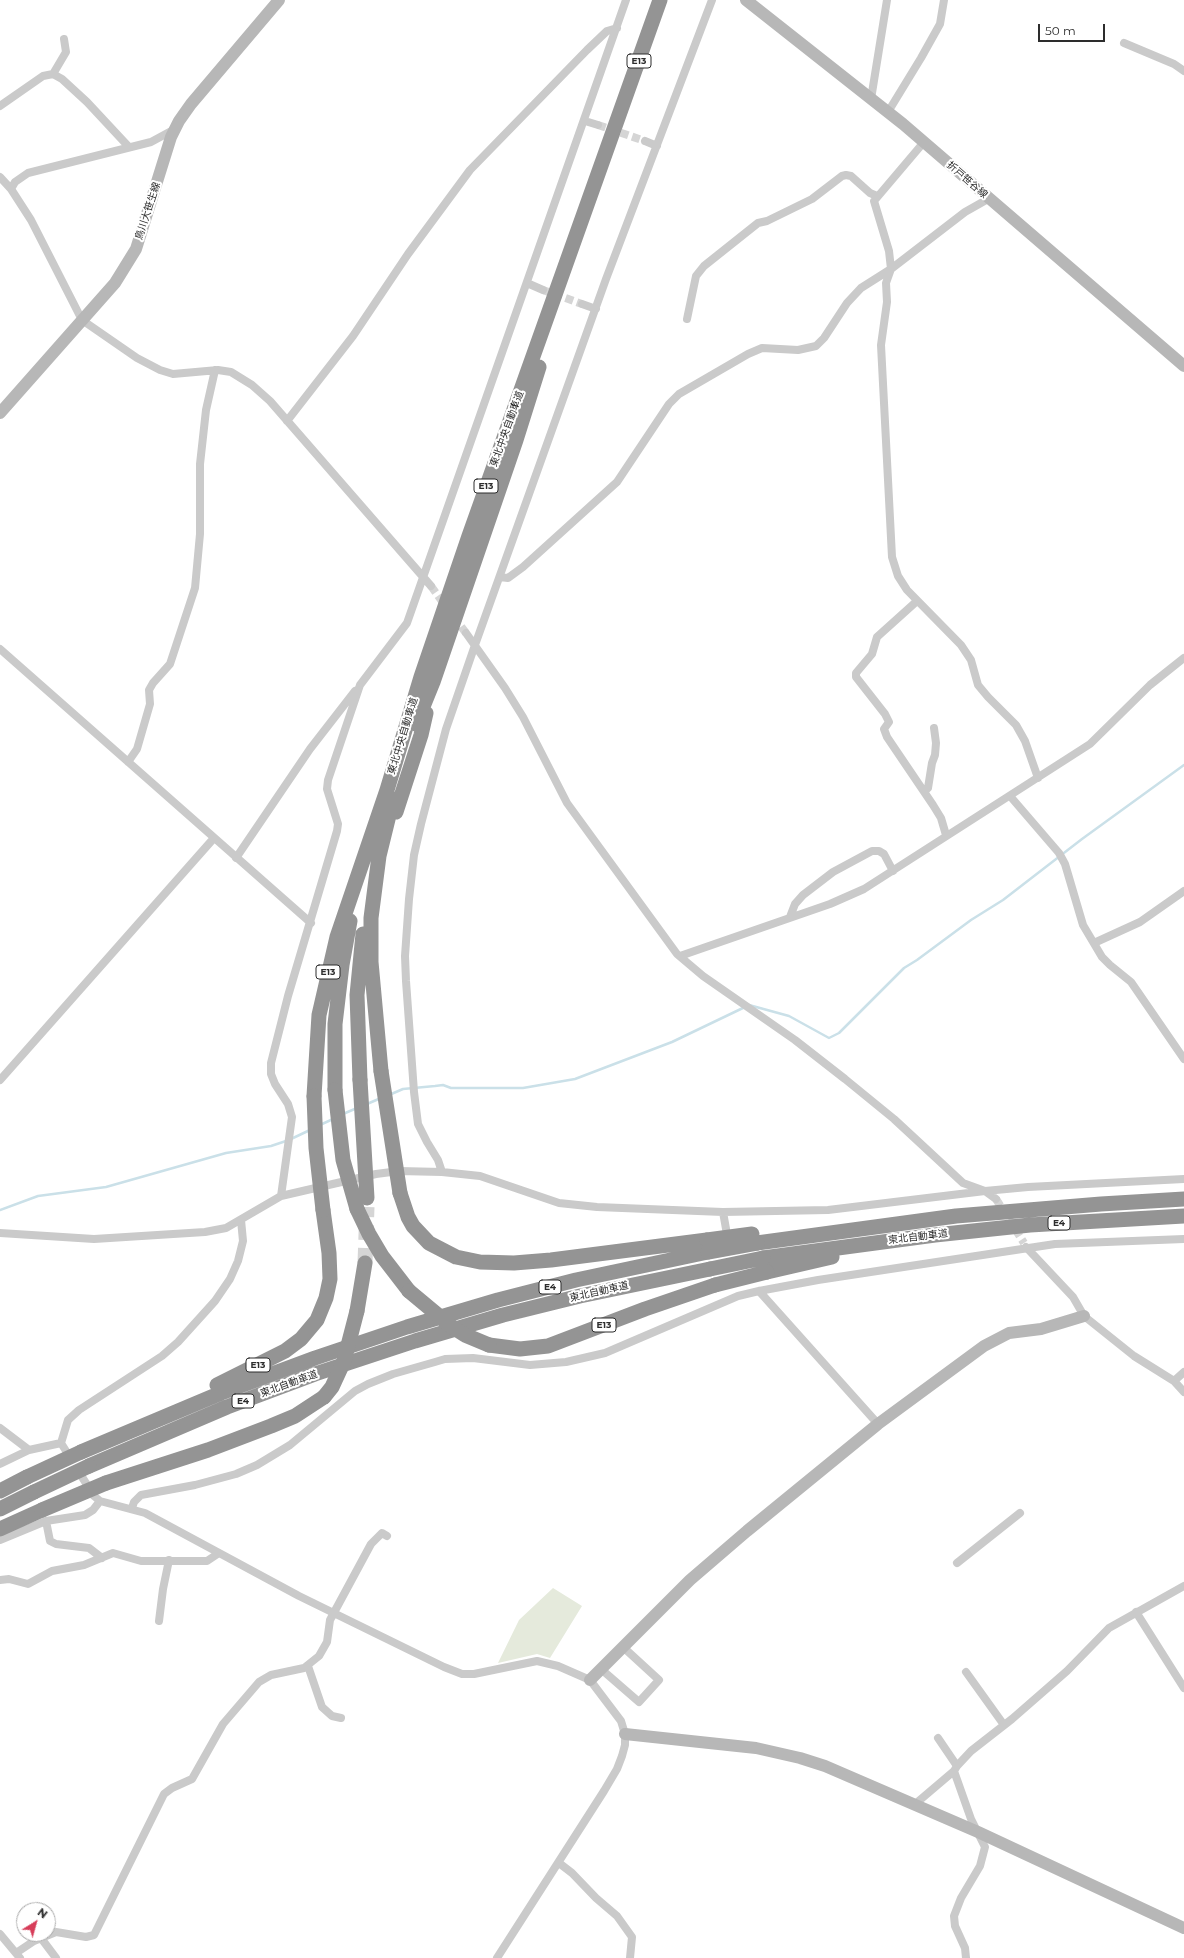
<!DOCTYPE html>
<html>
<head>
<meta charset="utf-8">
<style>
  body { margin:0 }
  #map { position:relative; width:1184px; height:1958px; overflow:hidden; background:#fff; font-family:Montserrat,sans-serif }
  canvas { display:block }
  .north { position:absolute; left:16px; top:1902px; width:40px; height:40px; box-sizing:border-box; background:#fff; border:1px solid #ababab; border-radius:50%; rotate:37deg; font-size:11px; font-weight:700; line-height:16px; text-align:center; color:#2d2d2d }
  .north::after { content:''; display:block; margin:auto; width:14px; height:18px; background:#d73d59; clip-path:polygon(50% 0,100% 100%,50% 72%,0 100%) }
  .scale { position:absolute; left:1038px; top:24px; width:67px; height:18px; box-sizing:border-box; border:2px solid #2d2d2d; border-top:0; padding-left:5px; font-size:12px; line-height:14px; white-space:nowrap; color:#2d2d2d; -webkit-text-stroke:3px #fff; paint-order:stroke }
</style>
</head>
<body>
<div id="map">
<canvas width="1184" height="1958"></canvas>
<div class="north">N</div>
<div class="scale">50 m</div>
</div>
<script>
const g = document.querySelector('canvas').getContext('2d');
g.lineJoin = 'round';
function paint(path, color) { g.fillStyle = color; g.fill(path, 'evenodd'); }
const poly = rows => new Path2D(rows.map(r => 'M' + r).join(''));
function strokePath(path, color, width, dash) { g.strokeStyle = color; g.lineWidth = width; g.lineCap = dash ? 'butt' : 'round'; g.setLineDash(dash || []); g.stroke(path); }
function drawText(font, color, halo, rows, align = 'center') {
  g.font = font + ' Montserrat,"Noto Sans JP",sans-serif'; g.lineWidth = 4; g.setLineDash([]); g.textBaseline = 'middle'; g.strokeStyle = halo; g.fillStyle = color; for (const [text, x, y, turn = 0] of rows) {
    g.save(); g.translate(x, y); g.rotate((+turn || 0) * Math.PI / 180); g.textAlign = isNaN(turn) ? turn : align; if (halo) g.strokeText(text, 0, 0); g.fillText(text, 0, 0); g.restore();
  }
}
const green = poly([
  [553,1588,582,1606,550,1658,537,1654,498,1663,519,1620]
]);
const stream = poly([
  [749,1005,789,1016,829,1038,839,1033,904,968,917,960,971,920,1003,900,1082,839,1184,765],
  [389,1095,403,1089,435,1086,443,1085,451,1088,523,1088,575,1079,672,1042,745,1007],
  [367,1104,381,1098],
  [343,1114,357,1108],
  [320,1125,333,1119],
  [291,1139,310,1130],
  [0,1210,38,1196,106,1187,226,1153,271,1146,286,1141]
]);
const streetTunnel = poly([
  [598,125,645,141],
  [543,290,582,304],
  [431,586,446,607],
  [454,617,466,633],
  [996,1199,1024,1243]
]);
const highwayTunnel = poly([
  [365,1263,367,1207]
]);
const street = poly([
  [1124,43,1174,64,1184,71],
  [53,74,66,52,64,39],
  [871,99,887,0],
  [0,106,43,76,53,74,62,79,87,102,128,146],
  [888,112,921,58,940,24,944,0],
  [585,121,598,125],
  [645,141,657,146],
  [924,142,874,201,889,251,891,269,886,283,887,302,881,345,892,557,898,576,907,590,961,645,971,660,978,685,988,697,1016,725,1025,741,1038,778],
  [0,177,11,189,31,220,82,320,137,358,160,370,173,374,218,370,231,372,252,385,270,401,431,586],
  [11,189,15,182,28,173,151,142,175,129],
  [527,283,543,290],
  [582,304,596,309],
  [687,319,696,276,704,266,758,223,767,221,812,199,842,176,846,175,851,176,870,193,877,196],
  [287,421,353,336,408,254,470,170,587,50,607,31,617,28],
  [500,577,508,578,523,567,617,482,669,404,679,394,748,354,762,348,798,350,816,346,824,338,847,303,861,288,891,269,965,212,988,199],
  [917,601,877,637,872,654,856,673,856,677,885,714,889,722,884,729,887,737,933,805,941,818,946,835],
  [466,633,505,688,523,717,567,803,677,954,703,976,795,1040,845,1079,894,1119,963,1183,985,1191,1028,1187,1184,1179],
  [0,649,311,923],
  [128,762,137,749,150,704,149,690,153,683,170,664,195,588,200,534,200,464,206,410,215,370],
  [925,791,928,788,932,763,935,755,936,743,934,728],
  [1010,796,1059,853,1065,864,1083,925,1102,957,1110,965,1131,982,1184,1059],
  [236,858,310,749,355,691],
  [790,917,795,904,803,895,833,872,872,851,879,851,884,854,893,871],
  [1094,943,1140,922,1184,891],
  [680,956,830,904,864,889,1090,744,1150,685,1184,658],
  [0,1080,214,838],
  [442,1172,438,1160,427,1142,418,1124,414,1092,406,981,405,956,409,899,414,855,421,824,446,729,475,645,606,279,712,0],
  [281,1196,376,1174,399,1171,442,1172,480,1176,559,1203,597,1207,723,1212,828,1210,985,1191,996,1199],
  [723,1212,728,1240],
  [0,1233,94,1239,205,1232,226,1228,281,1196,292,1117,288,1104,275,1084,271,1074,271,1063,288,996,337,831,338,824,327,789,328,780,360,685,407,623,626,0],
  [1026,1247,1073,1297,1084,1316,1134,1356,1174,1381,1184,1392],
  [759,1291,878,1424],
  [1174,1381,1184,1372],
  [0,1428,29,1450,61,1443],
  [71,1459,61,1443,68,1420,79,1410,162,1356,178,1342,215,1301,230,1279,238,1261,243,1241,241,1220],
  [0,1464,29,1450],
  [77,1469,94,1496,100,1501,145,1513,299,1596,444,1667,462,1674,474,1674,537,1661,558,1666,590,1680,621,1721,625,1734,625,1745,622,1756,617,1769,604,1791,497,1958],
  [132,1508,134,1502,141,1495,195,1485,236,1474,257,1465,290,1445,355,1391,368,1384,393,1374,435,1362,445,1359,473,1358,530,1365,566,1362,605,1353,738,1296,759,1291,818,1280,1055,1244,1184,1239],
  [46,1521,85,1515,93,1510,100,1501],
  [0,1540,46,1521,50,1541,56,1544,89,1548,102,1558],
  [957,1563,1020,1513],
  [0,1580,9,1579,28,1584,52,1571,84,1565,113,1553,141,1561,207,1561,219,1553],
  [1136,1612,1184,1688],
  [159,1621,163,1589,169,1560],
  [308,1666,322,1707,332,1716,341,1718],
  [601,1669,639,1702,659,1680,623,1647],
  [966,1672,1004,1725],
  [938,1738,957,1766],
  [914,1805,954,1771],
  [559,1863,572,1873,596,1898,617,1916,632,1937,630,1958],
  [0,1934,20,1958],
  [41,1938,56,1958],
  [16,1953,34,1941,56,1932,86,1937,94,1935,164,1794,172,1788,192,1779,223,1724,259,1682,271,1675,304,1668,319,1656,327,1642,330,1620,371,1544,382,1533,387,1536],
  [966,1958,965,1948,955,1926,954,1916,961,1898,980,1866,985,1847,971,1819,954,1771,957,1766,971,1751,1012,1719,1067,1671,1109,1628,1184,1586]
]);
const secondary = poly([
  [746,0,903,124,1184,366],
  [0,413,115,283,136,249,171,137,179,121,191,104,279,0],
  [590,1680,690,1580,747,1531,878,1424,984,1346,1009,1333,1041,1329,1084,1316],
  [625,1734,756,1748,800,1758,825,1766,978,1832,1184,1928]
]);
const highway = poly([
  [416,724,433,682,516,440,539,367],
  [396,812,421,735,426,713],
  [381,1071,371,962,371,918,379,856,393,799],
  [360,1080,357,995,363,934],
  [335,1090,335,1024,342,965,350,921],
  [314,1096,319,1015,337,937,387,790,421,677,469,536,660,0],
  [400,1193,408,1217,413,1226,429,1243,456,1257,480,1262,514,1263,551,1260,707,1240],
  [357,1209,369,1234,382,1256,409,1291],
  [757,1243,956,1216,1101,1204,1184,1199],
  [763,1258,935,1235,1030,1225,1184,1216],
  [767,1272,832,1257],
  [357,1311,365,1263],
  [489,1345,520,1349,548,1346,645,1309,715,1285],
  [217,1385,285,1351,301,1339,317,1320,326,1298,330,1279,329,1253,323,1210],
  [81,1452,221,1393,315,1358,407,1327,498,1300,576,1280,708,1252],
  [89,1466,227,1407,315,1374,415,1341,503,1315,580,1296,710,1269],
  [106,1483,208,1450,271,1426,295,1416,324,1397],
  [0,1491,27,1477],
  [0,1509,34,1492],
  [0,1529,42,1510]
]);
const highwayBridge = poly([
  [381,1071,400,1193],
  [360,1080,367,1198],
  [335,1090,343,1160,357,1209],
  [314,1096,316,1148,323,1210],
  [707,1240,752,1234],
  [708,1252,757,1243],
  [710,1269,763,1258],
  [715,1285,767,1272],
  [409,1291,451,1326,465,1335,489,1345],
  [324,1397,332,1387,344,1361,357,1311],
  [27,1477,81,1452],
  [34,1492,89,1466],
  [42,1510,106,1483]
]);
const shields = [
  [639,61,24],
  [486,486,24],
  [328,972,24],
  [1059,1223,22],
  [550,1287,22],
  [604,1325,24],
  [258,1365,24],
  [243,1401,22]
];
const shieldNames = [
  ["E13",639,61],
  ["E13",486,486],
  ["E13",328,972],
  ["E4",1059,1223],
  ["E4",550,1287],
  ["E13",604,1325],
  ["E13",258,1365],
  ["E4",243,1401]
];
const streetNames = [
  ["折戸笹谷線",967,180,41],
  ["鳥川大笹生線",148,211,-72],
  ["東北中央自動車道",507,429,-70],
  ["東北中央自動車道",403,736,-73],
  ["東北自動車道",918,1237,-7],
  ["東北自動車道",599,1292,-13],
  ["東北自動車道",289,1384,-20]
];
paint(green, '#e5eadc');
strokePath(stream, '#cae0e8', 2.5);
strokePath(streetTunnel, '#d5d5d5', 8, [8, 4]);
strokePath(highwayTunnel, '#d5d5d5', 15, [15, 8]);
strokePath(street, '#cacaca', 8);
strokePath(secondary, '#b7b7b7', 12);
strokePath(highway, '#949494', 15);
strokePath(highwayBridge, '#949494', 15);
for (const [x, y, w] of shields) { const box = new Path2D(); box.roundRect(x - w / 2, y - 7, w, 14, 3); g.fillStyle = '#fff'; g.fill(box); strokePath(box, '#2d2d2d', 1); }
drawText('bold 9px', '#2d2d2d', null, shieldNames);
drawText('10px', '#2d2d2d', '#fff', streetNames);
</script>
</body>
</html>
